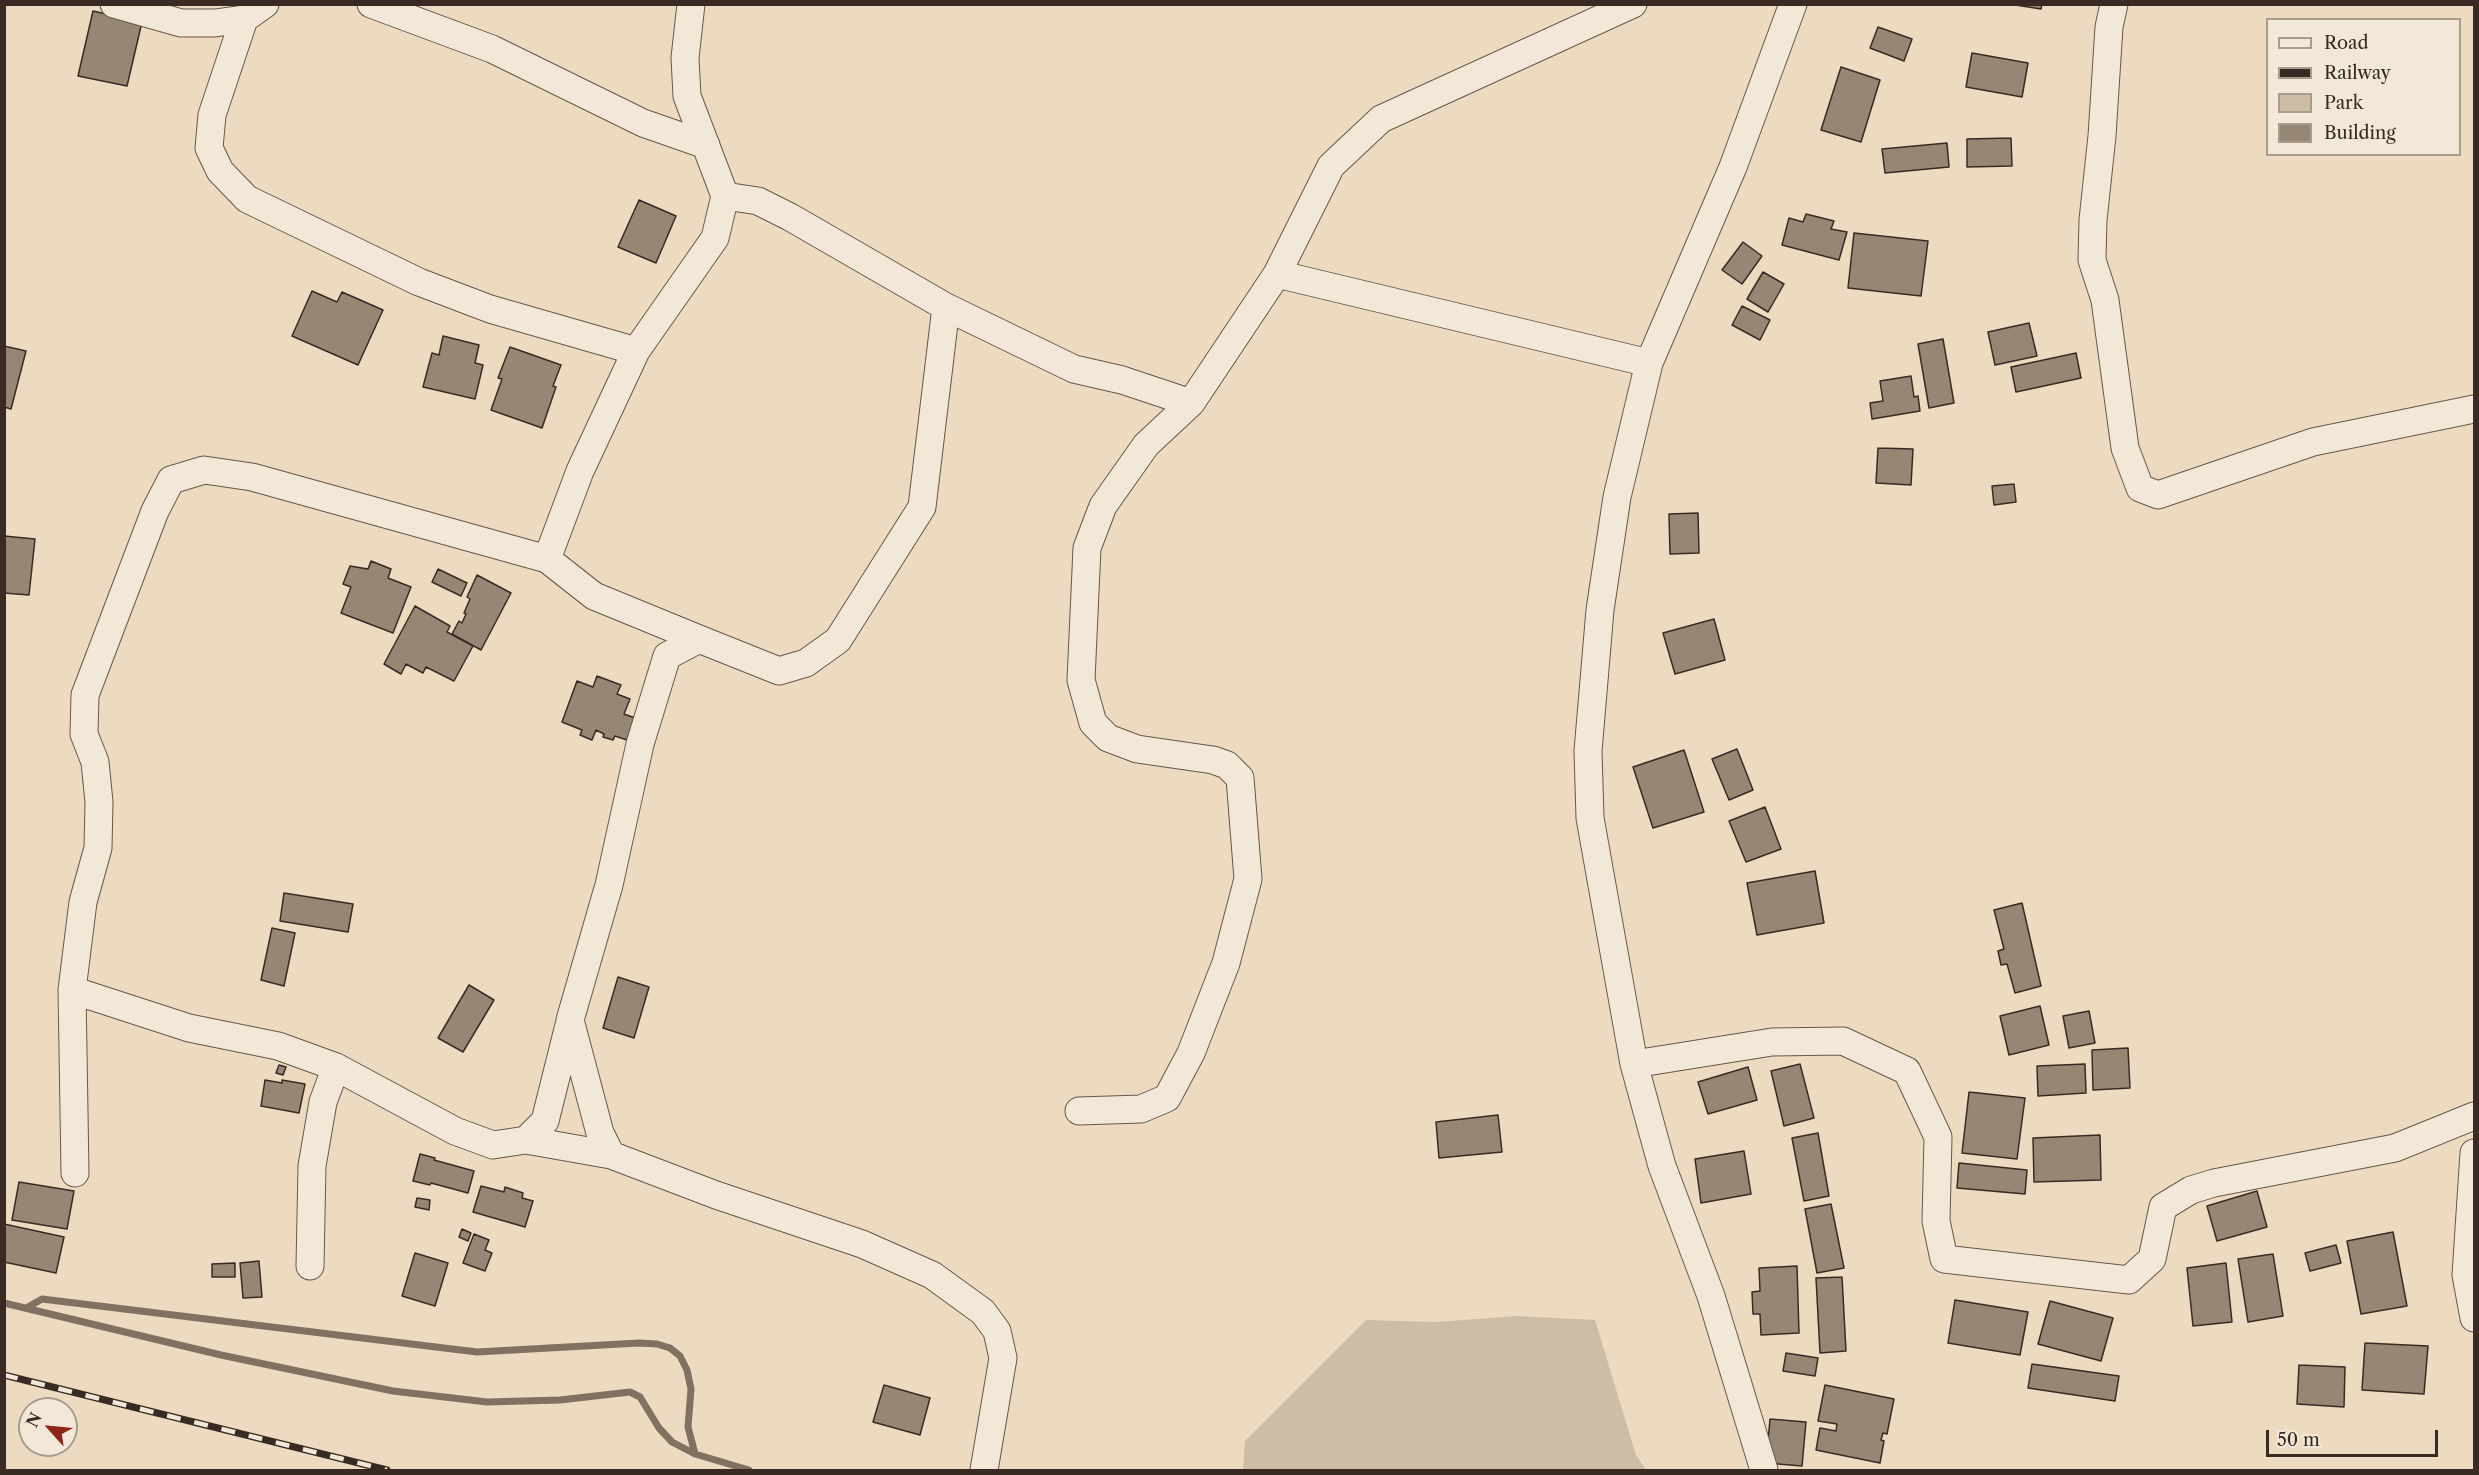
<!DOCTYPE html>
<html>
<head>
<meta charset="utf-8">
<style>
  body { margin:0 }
  #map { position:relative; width:2479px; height:1475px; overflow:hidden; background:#ecdbc1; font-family:"Libre Caslon Text",serif }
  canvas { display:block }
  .frame { position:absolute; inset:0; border:6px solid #392b23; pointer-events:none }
  .legend { position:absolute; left:2266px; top:18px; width:195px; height:138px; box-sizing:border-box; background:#f3e8d7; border:2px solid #a99c8f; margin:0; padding:8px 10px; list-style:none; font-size:18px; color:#392b23 }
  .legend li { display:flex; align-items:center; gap:12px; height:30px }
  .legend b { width:30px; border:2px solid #a99c8f }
  .north { position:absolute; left:18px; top:1397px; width:60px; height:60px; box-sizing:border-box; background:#f3e8d7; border:2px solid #a99c8f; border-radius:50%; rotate:297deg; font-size:16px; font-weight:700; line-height:24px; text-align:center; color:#392b23 }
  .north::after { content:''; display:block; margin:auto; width:21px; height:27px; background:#8f2418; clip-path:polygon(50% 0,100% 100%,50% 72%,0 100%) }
  .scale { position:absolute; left:2266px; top:1430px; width:172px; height:27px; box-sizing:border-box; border:3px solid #392b23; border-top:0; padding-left:8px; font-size:18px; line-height:21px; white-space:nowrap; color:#392b23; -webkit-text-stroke:4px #f3e8d7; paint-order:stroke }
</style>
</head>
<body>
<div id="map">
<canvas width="2479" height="1475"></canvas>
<div class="frame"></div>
<ul class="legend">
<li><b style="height:8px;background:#f3e8d7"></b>Road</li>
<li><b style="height:8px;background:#392b23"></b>Railway</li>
<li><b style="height:16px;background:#cebda6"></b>Park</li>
<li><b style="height:16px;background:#968775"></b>Building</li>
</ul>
<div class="north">N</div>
<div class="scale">50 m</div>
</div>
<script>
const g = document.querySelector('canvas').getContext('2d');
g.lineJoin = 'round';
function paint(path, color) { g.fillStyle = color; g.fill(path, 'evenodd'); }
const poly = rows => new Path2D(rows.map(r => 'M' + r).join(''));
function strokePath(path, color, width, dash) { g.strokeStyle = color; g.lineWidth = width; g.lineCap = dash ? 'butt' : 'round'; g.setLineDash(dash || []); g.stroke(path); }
const green = poly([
  [1516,1316,1595,1320,1636,1455,1646,1470,1243,1470,1245,1441,1366,1320,1437,1322]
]);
const stream = poly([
  [4,1303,221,1355,393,1391,487,1402,560,1400,630,1392,640,1397,659,1428,672,1442,695,1454,749,1470],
  [28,1307,42,1299,477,1352,639,1343,657,1344,670,1348,680,1356,687,1370,691,1389,688,1427,695,1454]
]);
const building = poly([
  [2009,4,2042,4,2041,9,2009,4],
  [93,11,142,22,127,86,78,76,93,11],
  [1878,27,1912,39,1904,61,1870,48,1878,27],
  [1972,53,2028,63,2022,97,1966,87,1972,53],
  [1841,67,1880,80,1861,142,1821,130,1841,67],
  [2011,138,2012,166,1967,167,1967,139,2011,138],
  [1947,143,1949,167,1885,173,1882,149,1947,143],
  [639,200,676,216,656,263,618,247,639,200],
  [1806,214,1834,221,1831,229,1847,232,1839,260,1782,245,1789,218,1803,222,1806,214],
  [1854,233,1928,241,1921,296,1848,288,1854,233],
  [1743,242,1762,256,1742,284,1722,270,1743,242],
  [1763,272,1784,284,1768,312,1747,299,1763,272],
  [312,291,337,302,342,292,383,310,358,365,292,336,312,291],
  [1742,306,1770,320,1760,340,1732,325,1742,306],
  [2029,323,2037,356,1995,365,1988,332,2029,323],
  [443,336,479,345,475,363,483,365,475,399,423,387,432,353,439,355,443,336],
  [1943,339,1954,403,1929,408,1918,344,1943,339],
  [4,346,26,351,11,409,4,407,4,346],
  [510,347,561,365,553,386,556,387,542,428,491,410,502,379,498,378,510,347],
  [2076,353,2081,378,2016,392,2011,367,2076,353],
  [1911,376,1914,397,1918,396,1920,411,1872,419,1870,403,1883,401,1880,381,1911,376],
  [1878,448,1913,449,1911,485,1876,483,1878,448],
  [2014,484,2016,502,1994,505,1992,486,2014,484],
  [1698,513,1699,553,1670,554,1669,514,1698,513],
  [4,536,35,539,29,595,4,593,4,536],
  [371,561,391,569,388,578,411,587,393,633,341,613,351,587,343,584,350,566,368,569,371,561],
  [438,569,467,583,461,596,432,582,438,569],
  [477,575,511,593,481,650,452,634,459,621,462,623,466,614,464,613,470,599,467,597,477,575],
  [415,606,450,626,447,632,473,646,454,681,426,667,423,673,406,664,401,674,384,664,415,606],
  [1714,619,1725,660,1675,674,1663,633,1714,619],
  [597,676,621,685,617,694,630,699,624,714,635,718,627,740,615,736,613,740,603,737,604,734,596,730,592,740,580,735,582,730,562,722,577,681,593,687,597,676],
  [1737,749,1753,790,1729,800,1712,759,1737,749],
  [1684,750,1704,812,1653,828,1633,767,1684,750],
  [1765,807,1781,849,1746,862,1729,821,1765,807],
  [1815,871,1824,923,1757,935,1747,883,1815,871],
  [284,893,353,904,348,932,280,921,284,893],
  [2022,903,2041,986,2015,993,2007,964,2001,965,1998,951,2004,949,1994,910,2022,903],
  [272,928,295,933,284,986,261,980,272,928],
  [618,977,649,987,634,1038,603,1028,618,977],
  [469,985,494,1000,463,1052,438,1038,469,985],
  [2040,1006,2049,1045,2009,1055,2000,1016,2040,1006],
  [2089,1011,2095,1043,2069,1048,2063,1016,2089,1011],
  [2128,1048,2130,1088,2093,1090,2092,1050,2128,1048],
  [1800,1064,1814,1118,1784,1126,1771,1071,1800,1064],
  [2085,1064,2086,1093,2038,1096,2037,1066,2085,1064],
  [279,1065,286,1067,283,1075,276,1073,279,1065],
  [1748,1067,1757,1100,1708,1114,1698,1082,1748,1067],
  [265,1080,282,1083,282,1080,305,1084,299,1113,261,1106,265,1080],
  [1969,1092,2025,1098,2017,1159,1962,1153,1969,1092],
  [1498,1115,1502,1152,1439,1158,1436,1122,1498,1115],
  [1818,1133,1829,1196,1804,1201,1792,1138,1818,1133],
  [2100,1135,2101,1180,2034,1182,2033,1138,2100,1135],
  [1744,1151,1751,1194,1701,1203,1695,1159,1744,1151],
  [420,1154,435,1158,434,1160,474,1171,468,1193,431,1183,430,1185,413,1181,420,1154],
  [1959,1163,2027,1170,2025,1194,1957,1188,1959,1163],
  [19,1182,74,1191,67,1229,12,1220,19,1182],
  [481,1186,504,1192,505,1187,523,1193,522,1198,533,1201,525,1227,473,1212,481,1186],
  [2257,1191,2267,1227,2217,1241,2207,1206,2257,1191],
  [417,1198,430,1200,429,1210,415,1207,417,1198],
  [1831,1204,1844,1268,1817,1273,1805,1209,1831,1204],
  [4,1224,64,1237,56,1273,4,1262,4,1224],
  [462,1229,471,1233,468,1241,459,1237,462,1229],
  [2393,1232,2407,1306,2361,1314,2347,1241,2393,1232],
  [474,1234,489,1240,485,1250,492,1253,485,1271,463,1263,474,1234],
  [2336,1245,2341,1263,2310,1271,2305,1253,2336,1245],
  [415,1253,448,1263,435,1306,402,1296,415,1253],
  [2273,1254,2283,1316,2248,1322,2238,1259,2273,1254],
  [259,1261,262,1297,243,1298,240,1263,259,1261],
  [235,1263,235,1277,212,1277,212,1264,235,1263],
  [2226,1263,2232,1322,2193,1326,2187,1268,2226,1263],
  [1797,1266,1799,1333,1761,1335,1760,1314,1753,1314,1752,1292,1760,1291,1759,1268,1797,1266],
  [1842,1277,1846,1351,1820,1353,1816,1278,1842,1277],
  [1955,1300,2028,1312,2020,1355,1948,1343,1955,1300],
  [2050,1301,2113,1318,2101,1361,2038,1344,2050,1301],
  [2365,1343,2428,1346,2424,1394,2362,1390,2365,1343],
  [1786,1353,1818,1358,1815,1376,1783,1371,1786,1353],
  [2032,1364,2119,1376,2115,1401,2028,1388,2032,1364],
  [2299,1365,2345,1367,2344,1407,2297,1404,2299,1365],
  [884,1385,930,1398,920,1435,873,1422,884,1385],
  [1825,1385,1894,1399,1887,1434,1883,1433,1881,1440,1884,1441,1880,1463,1816,1450,1820,1428,1836,1431,1837,1424,1818,1421,1825,1385],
  [1770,1419,1806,1422,1802,1466,1766,1463,1770,1419]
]);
const street = poly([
  [114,4,181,23,215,23,244,19,265,4],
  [371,4,492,49,643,123,706,145],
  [691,4,685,58,687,96,725,196],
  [2114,4,2109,27,2102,136,2093,220,2092,260,2105,300,2125,448,2140,488,2158,495,2313,442,2474,409],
  [244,19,212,115,209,148,220,171,247,199,419,282,490,309,636,351],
  [1277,274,1649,363],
  [547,559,580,471,636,351,715,238,725,196,758,201,790,217,946,307],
  [699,639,667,656,640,744,609,885,570,1020,600,1133,611,1155,716,1195,862,1244,932,1275,983,1312,997,1331,1003,1358,984,1470],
  [72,990,189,1028,278,1046,336,1067,455,1131,493,1145,526,1140,545,1121,569,1025],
  [1634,1064,1772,1042,1843,1041,1907,1071,1938,1137,1936,1221,1944,1259,2129,1280,2152,1259,2163,1207,2191,1190,2214,1183,2395,1148,2474,1116],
  [1079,1111,1141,1109,1167,1098,1191,1053,1226,963,1248,879,1240,778,1227,765,1213,760,1137,749,1108,738,1093,723,1081,680,1087,548,1103,506,1146,445,1191,403],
  [526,1140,611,1155],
  [2474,1153,2466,1275,2474,1318],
  [75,1173,72,990,83,902,98,848,99,802,95,762,84,734,85,695,155,511,171,480,204,470,252,477,547,559,594,596,699,639,779,671,806,663,838,640,922,507,946,307,1074,369,1122,380,1191,403,1277,274,1331,166,1381,119,1633,4],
  [310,1266,312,1166,323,1102,336,1067],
  [1764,1470,1711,1296,1662,1166,1634,1064,1590,818,1588,751,1600,610,1617,497,1649,363,1733,167,1793,4]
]);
const rail = poly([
  [4,1375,387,1470]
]);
paint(green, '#cebda6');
strokePath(stream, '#807161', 7);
paint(building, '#968775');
strokePath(building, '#392b23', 1.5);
strokePath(street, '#66574a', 29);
strokePath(street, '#f3e8d7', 27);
strokePath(rail, '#392b23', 7);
strokePath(rail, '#f3e8d7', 4.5, [14]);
</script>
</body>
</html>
